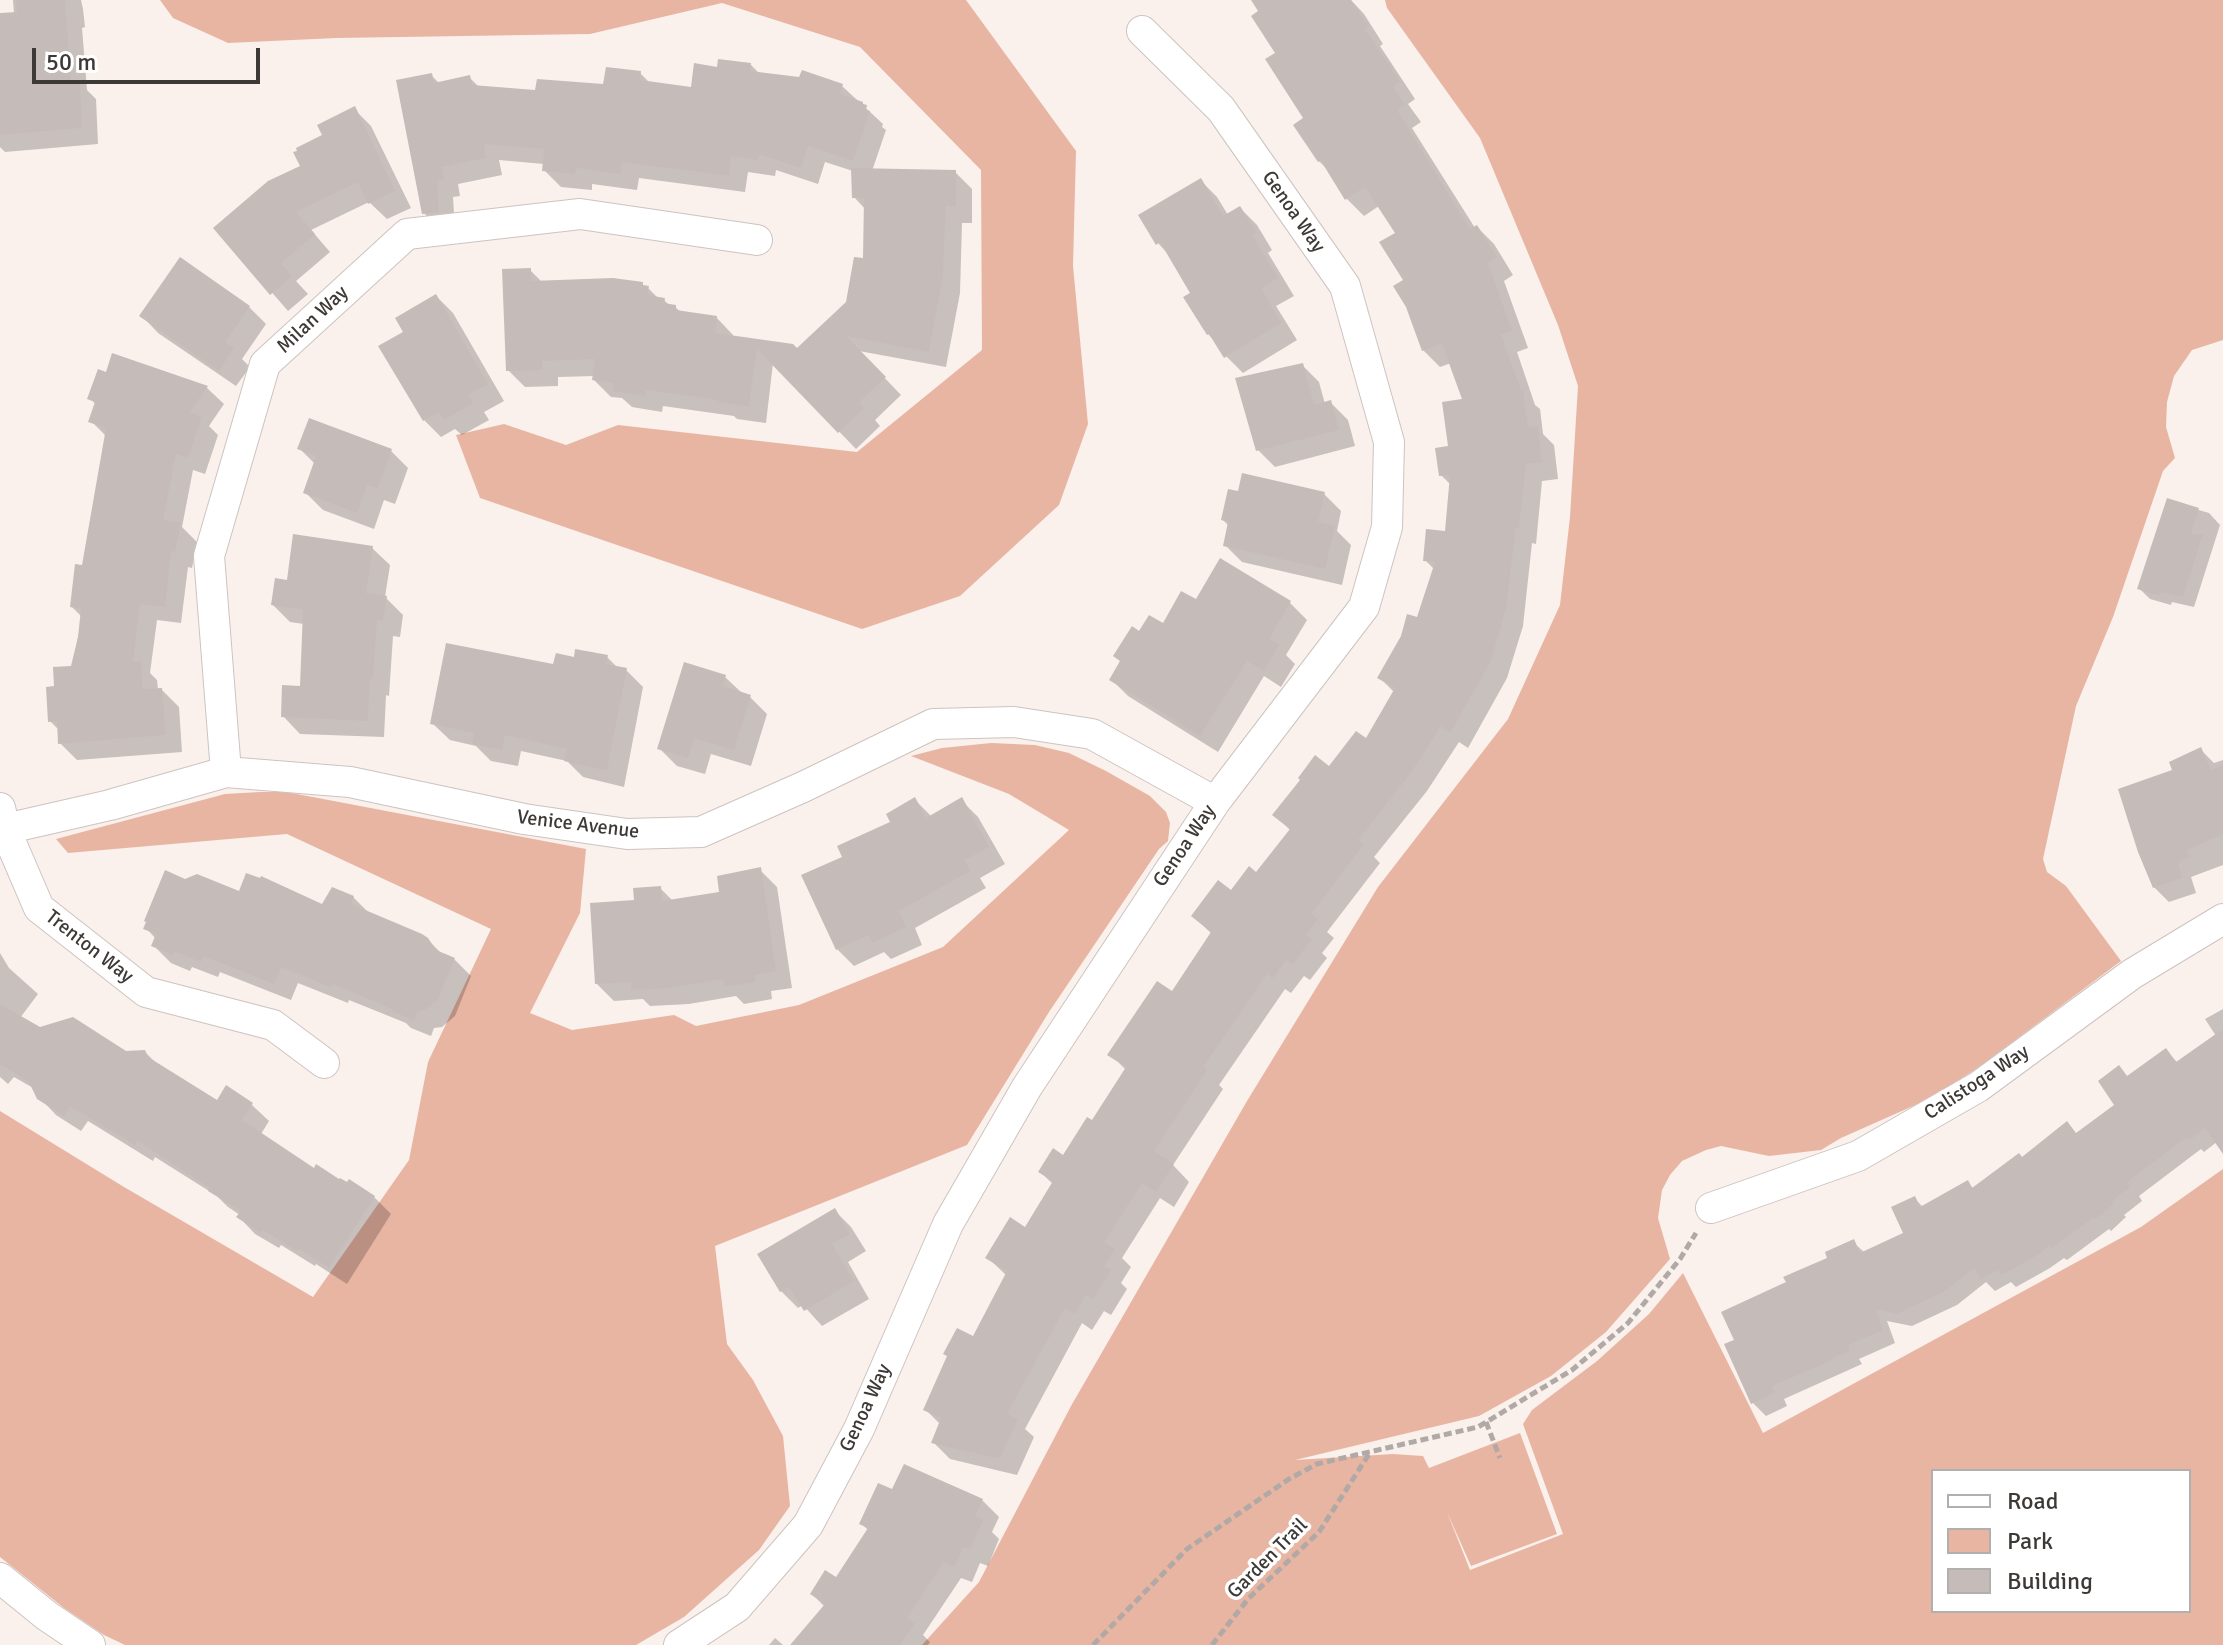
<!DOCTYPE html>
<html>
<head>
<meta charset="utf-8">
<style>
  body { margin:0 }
  #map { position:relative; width:2223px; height:1645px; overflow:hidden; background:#faf0ec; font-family:Signika,sans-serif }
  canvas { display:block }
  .legend { position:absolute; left:1931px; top:1469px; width:260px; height:144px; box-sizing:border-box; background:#fff; border:2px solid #b1b0af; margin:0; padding:10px 14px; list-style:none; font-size:24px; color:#3d3937 }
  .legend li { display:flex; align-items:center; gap:16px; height:40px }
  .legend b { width:40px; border:2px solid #b1b0af }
  .scale { position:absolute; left:32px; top:48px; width:228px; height:36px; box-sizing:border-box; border:4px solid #3d3937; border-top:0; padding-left:10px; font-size:24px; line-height:28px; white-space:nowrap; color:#3d3937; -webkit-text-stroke:6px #fff; paint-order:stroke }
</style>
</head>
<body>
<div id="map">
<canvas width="2223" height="1645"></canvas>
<ul class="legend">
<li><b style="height:10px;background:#fff"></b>Road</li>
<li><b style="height:22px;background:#e9b5a3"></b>Park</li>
<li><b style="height:22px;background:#c5bbb8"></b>Building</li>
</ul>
<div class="scale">50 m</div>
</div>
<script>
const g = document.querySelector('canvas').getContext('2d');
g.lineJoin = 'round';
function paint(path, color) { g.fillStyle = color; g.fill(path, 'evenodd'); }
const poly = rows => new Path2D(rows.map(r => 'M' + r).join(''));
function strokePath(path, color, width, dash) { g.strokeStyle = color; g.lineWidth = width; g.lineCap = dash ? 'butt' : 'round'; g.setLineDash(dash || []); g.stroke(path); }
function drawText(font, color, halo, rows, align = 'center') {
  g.font = font + ' Signika,sans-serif'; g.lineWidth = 7; g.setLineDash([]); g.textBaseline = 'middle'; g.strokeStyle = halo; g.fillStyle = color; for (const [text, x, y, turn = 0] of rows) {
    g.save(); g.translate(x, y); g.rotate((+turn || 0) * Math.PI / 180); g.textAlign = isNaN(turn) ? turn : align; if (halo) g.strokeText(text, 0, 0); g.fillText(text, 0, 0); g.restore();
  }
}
const green = poly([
  [160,0,966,0,1076,151,1073,266,1088,424,1059,505,960,596,862,629,480,498,456,435,504,424,566,445,618,425,857,452,982,350,981,170,860,47,722,3,590,34,336,38,228,43,173,18],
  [1385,0,2223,0,2223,340,2192,350,2174,376,2167,402,2166,427,2175,458,2163,471,2113,617,2076,706,2043,859,2047,872,2066,886,2121,961,1979,1067,1931,1098,1841,1138,1821,1150,1769,1156,1721,1146,1706,1150,1682,1161,1670,1175,1662,1190,1658,1218,1670,1259,1606,1332,1551,1376,1479,1416,1295,1460,1393,1454,1423,1456,1429,1468,1520,1433,1557,1534,1471,1566,1447,1512,1470,1570,1563,1534,1523,1424,1532,1410,1597,1361,1649,1314,1683,1273,1763,1433,2141,1227,2223,1169,2223,1645,922,1645,979,1582,1071,1406,1247,1101,1378,887,1508,719,1560,605,1570,517,1578,386,1558,325,1480,138,1387,8],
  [1933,1471,2189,1471,2189,1611,1933,1611],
  [991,743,1035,745,1069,753,1106,771,1150,796,1166,812,1170,823,1168,841,1159,849,1049,1012,967,1145,715,1246,727,1344,753,1380,783,1436,790,1506,759,1550,684,1617,636,1645,125,1645,104,1635,64,1608,0,1557,0,1111,124,1187,313,1297,409,1160,428,1062,491,929,287,834,68,853,56,839,225,794,260,792,286,792,339,802,586,849,580,913,530,1013,572,1030,674,1015,696,1026,799,1005,943,947,1069,830,1009,794,911,756,942,748]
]);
const shadow = poly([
  [13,0,81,0,83,9,85,27,82,28,87,90,96,99,98,144,5,152,0,147,0,15,14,14],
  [1253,0,1351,0,1364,14,1383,44,1380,46,1415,99,1408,104,1421,122,1412,128,1475,228,1477,227,1494,244,1513,275,1504,281,1528,348,1517,352,1535,405,1540,409,1543,434,1554,445,1558,479,1542,481,1536,544,1532,543,1523,626,1507,678,1468,748,1459,742,1427,791,1374,857,1380,863,1327,932,1334,938,1322,953,1327,958,1310,980,1304,976,1291,993,1285,989,1219,1085,1223,1089,1173,1165,1189,1182,1174,1207,1160,1198,1122,1258,1131,1267,1121,1283,1127,1289,1111,1315,1104,1311,1092,1330,1082,1323,1025,1429,1034,1437,1017,1475,950,1459,933,1442,941,1425,925,1409,974,1339,1007,1276,988,1258,1026,1229,1053,1184,1040,1172,1064,1158,1092,1122,1126,1070,1110,1054,1173,994,1212,934,1193,916,1257,875,1291,831,1275,815,1330,768,1367,741,1395,693,1380,678,1419,620,1434,569,1425,560,1446,533,1451,485,1441,475,1465,401,1451,363,1440,367,1423,350,1405,281,1398,234,1379,206,1364,216,1347,199,1330,172,1319,161,1306,119,1261,12],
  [751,65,760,74,842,86,883,124,882,127,886,130,872,171,955,172,972,189,972,223,962,223,960,293,946,367,859,351,901,395,875,420,880,426,856,449,773,363,766,423,737,419,734,416,663,406,662,412,632,407,622,398,611,397,594,380,595,376,558,377,558,386,525,387,508,370,530,270,543,283,648,288,659,299,664,300,670,306,675,307,682,313,716,317,733,335,733,338,797,351,848,303,865,261,866,210,854,197,853,171,825,162,818,184,776,170,775,176,748,172,745,192,639,178,637,190,592,184,592,190,561,187,544,170,544,164,499,160,502,175,458,184,460,196,453,197,455,229,441,230,424,213,431,75,440,84,470,78,480,88,537,93,605,86,640,73,651,84,693,89,718,69],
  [354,109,371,126,411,208,387,219,369,202,311,230,330,252,296,281,308,294,288,311,216,228,302,167],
  [1200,180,1217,197,1228,215,1240,208,1257,225,1272,250,1268,253,1294,296,1276,306,1297,340,1243,373,1226,356,1217,343,1208,334,1192,294,1169,255,1158,243],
  [436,296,453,313,504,401,484,412,489,420,462,435,455,429,441,437,424,420,406,332],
  [249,307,266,324,242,359,250,367,236,386,158,333,142,316],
  [113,355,207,388,224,404,209,426,218,435,205,474,193,470,182,527,197,542,192,568,188,567,181,623,157,620,150,673,157,680,158,690,162,690,179,707,182,752,77,760,60,743,59,730,50,721,56,688,72,668,82,617,72,607,83,567,107,437,91,421,96,405,90,398,107,374],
  [1302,365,1319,382,1325,404,1331,403,1348,420,1355,446,1275,467,1258,450],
  [300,449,391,451,408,468,395,504,384,500,374,529,323,510,306,493,316,465],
  [1324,494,1341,511,1337,531,1351,545,1342,585,1242,562,1225,545,1229,526,1223,520],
  [2168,501,2209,513,2220,525,2194,607,2172,602,2171,605,2150,599,2139,588],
  [372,548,390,565,385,597,403,615,400,637,393,636,389,696,386,695,384,737,300,734,283,716,302,688,304,624,290,622,273,605,289,582],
  [1221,561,1290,603,1307,620,1286,655,1295,664,1281,687,1264,676,1218,752,1128,696,1111,679,1140,634,1163,626,1196,602],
  [607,657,619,669,626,670,643,687,624,787,583,777,567,761,521,751,518,766,491,761,476,746,450,740,432,723,575,659],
  [725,677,743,694,750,697,767,714,751,766,711,754,705,774,677,766,660,749],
  [2200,749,2214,763,2223,760,2223,865,2191,877,2196,893,2169,902,2154,887,2175,771],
  [915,800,932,817,961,800,978,817,1005,864,980,878,986,888,915,928,922,945,891,959,884,952,854,966,837,949,844,858,893,823],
  [760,870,777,887,792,988,771,991,772,999,744,1004,736,996,689,1004,650,1006,643,999,614,1001,597,984,636,902,660,888,673,901,721,894],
  [185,881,240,894,323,906,353,897,370,914,427,939,443,955,454,959,471,976,455,1016,442,1027,434,1028,431,1036,411,1028,406,1023,349,1000,348,1003,298,983,291,1000,220,972,218,977,192,967,190,971,171,963,154,946,156,939,146,928],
  [0,953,9,968,38,994,20,1018,39,1029,126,1053,145,1052,159,1066,217,1103,226,1088,252,1105,269,1121,261,1134,315,1170,374,1197,391,1214,347,1284,316,1264,315,1266,281,1245,279,1248,255,1234,239,1217,240,1215,228,1207,217,1196,155,1157,153,1161,88,1121,81,1131,56,1115,39,1097,35,1089,14,1077,8,1084,0,1077],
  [2223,1009,2223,1147,2218,1141,2204,1152,2201,1149,2139,1196,2142,1201,2124,1215,2126,1217,2111,1231,2109,1229,2067,1260,2064,1258,2050,1268,2016,1287,2011,1282,1995,1291,1986,1282,1957,1305,1912,1326,1887,1321,1895,1343,1859,1359,1862,1364,1784,1399,1787,1406,1766,1416,1753,1403,1737,1341,1788,1283,1830,1259,1853,1242,1865,1253,1906,1234,1914,1198,1923,1207,1968,1183,1974,1189,2022,1159,2078,1135,2116,1106,2119,1068,2129,1078,2165,1050,2178,1063,2216,1036,2205,1019],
  [834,1210,851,1227,866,1251,848,1262,869,1299,822,1326,803,1305,798,1308,781,1291],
  [894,1492,982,1500,999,1517,992,1532,999,1539,988,1566,980,1563,972,1582,961,1578,923,1635,930,1642,928,1645,792,1645,825,1607,812,1594,836,1580,869,1531,862,1524],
  [775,1638,783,1645,769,1645]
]);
const building = poly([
  [16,0,65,0,71,80,80,80,82,128,0,135,0,13,17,12],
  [1251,0,1351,0,1368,26,1365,29,1400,81,1393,86,1405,104,1397,110,1470,229,1477,225,1497,257,1488,263,1512,331,1501,335,1521,390,1523,390,1528,427,1538,426,1542,462,1526,464,1519,528,1516,527,1506,608,1491,661,1450,733,1441,726,1410,774,1358,840,1364,844,1311,914,1318,919,1306,935,1312,939,1292,965,1286,960,1273,978,1267,974,1203,1067,1207,1070,1154,1151,1174,1164,1156,1192,1142,1183,1104,1242,1115,1249,1104,1266,1111,1270,1093,1300,1086,1295,1075,1314,1065,1308,1007,1414,1018,1419,1000,1459,931,1443,941,1418,923,1410,947,1356,943,1354,957,1328,973,1336,1007,1271,985,1258,1010,1217,1025,1227,1053,1181,1038,1172,1053,1148,1063,1155,1087,1117,1092,1120,1126,1067,1107,1055,1157,981,1172,991,1211,932,1191,916,1218,880,1231,890,1249,866,1256,872,1290,829,1272,815,1300,780,1298,778,1315,755,1329,766,1356,731,1366,738,1395,688,1377,678,1401,636,1407,614,1417,617,1435,562,1423,561,1426,529,1445,531,1450,475,1439,476,1435,448,1448,446,1442,402,1462,399,1442,344,1422,351,1406,307,1393,286,1403,280,1379,242,1395,233,1365,187,1345,200,1321,161,1318,162,1293,125,1303,118,1265,59,1275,53,1251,16,1258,11],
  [718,59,751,63,750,71,799,77,802,70,843,84,840,94,863,102,863,104,867,105,866,110,870,111,853,161,808,146,801,168,759,154,758,160,731,156,729,176,622,162,620,174,576,168,575,174,542,171,544,149,484,144,486,158,442,167,444,180,437,181,439,212,422,214,396,80,432,73,434,83,470,75,472,85,535,90,537,79,603,84,606,67,641,71,640,80,691,87,694,63,717,67],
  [355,106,395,191,368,204,358,182,296,212,315,234,281,263,292,276,270,295,213,228,268,181,300,166,293,152,297,151,296,148,322,135,317,125],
  [851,168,956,170,956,207,946,206,943,275,929,352,846,336,886,377,859,402,864,408,838,433,757,349,749,407,718,402,718,400,646,390,645,396,612,391,613,383,592,380,595,359,542,361,542,370,506,371,502,269,531,268,531,281,613,278,643,282,643,285,649,286,647,295,665,298,664,303,676,305,676,310,717,316,715,333,793,344,797,348,846,302,854,257,863,258,864,198,852,198],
  [1201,178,1223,216,1240,206,1257,233,1252,235,1278,278,1261,288,1281,323,1224,358,1209,334,1207,335,1183,297,1190,293,1160,242,1156,245,1138,215],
  [180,257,250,306,225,342,234,348,219,371,139,316],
  [436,294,488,384,469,395,473,403,444,420,439,412,423,421,378,346,403,332,395,318],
  [112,353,208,386,190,412,202,417,188,458,176,454,163,520,181,523,175,552,171,551,165,607,140,604,133,662,141,661,143,689,162,688,166,735,58,744,57,721,48,722,46,687,54,686,53,667,71,666,78,637,81,609,70,607,75,564,82,565,106,428,88,422,95,402,87,399,98,369,106,372],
  [1303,363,1314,405,1331,400,1339,430,1256,451,1235,378],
  [309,418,392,449,378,488,367,485,357,513,303,493,316,456,297,449],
  [1242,473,1325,492,1318,522,1335,526,1325,569,1223,546,1228,522,1221,520,1228,489,1238,491],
  [2167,498,2199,508,2191,534,2203,534,2183,597,2161,592,2160,596,2137,589],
  [293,534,373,546,366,593,387,596,383,621,377,620,373,679,370,679,368,721,281,717,282,685,300,686,303,610,271,605,275,578,287,580],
  [1220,558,1291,601,1269,639,1279,645,1264,671,1247,661,1200,736,1109,680,1120,661,1113,656,1132,626,1139,631,1149,615,1163,623,1181,591,1196,599],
  [446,643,553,664,556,653,574,657,575,649,608,655,606,664,627,668,607,771,564,761,567,749,505,735,502,750,472,744,474,733,430,724],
  [684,662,726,675,723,686,751,695,734,750,694,738,688,758,657,749],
  [2201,747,2211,770,2223,765,2223,834,2187,850,2190,857,2178,862,2182,878,2153,888,2138,852,2118,789,2172,770,2169,762],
  [915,797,926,818,962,797,989,847,965,860,970,871,899,911,906,927,872,943,869,935,836,950,801,875,842,857,837,846,890,822,886,814],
  [761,867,776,971,755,975,756,982,725,987,723,979,671,988,631,990,631,982,595,984,590,903,634,900,633,888,661,886,662,901,719,892,717,876],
  [165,870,185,879,197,874,239,891,246,873,260,878,261,876,322,904,332,887,354,896,351,904,422,934,428,938,436,950,455,958,438,999,425,1010,417,1012,414,1021,392,1011,393,1009,332,984,330,987,281,967,274,984,203,956,201,962,174,951,173,955,151,946,156,934,143,929,146,922,144,921],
  [0,1004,40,1027,73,1017,126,1051,145,1050,148,1057,217,1100,226,1085,253,1103,242,1120,314,1168,316,1164,339,1179,340,1178,347,1182,349,1179,375,1196,329,1268,299,1249,297,1251,263,1230,261,1233,236,1217,241,1211,208,1191,210,1188,138,1141,135,1145,70,1106,64,1116,37,1099,29,1082,0,1064],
  [2223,1029,2223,1154,2205,1128,2190,1140,2187,1137,2127,1182,2130,1187,2112,1201,2114,1203,2096,1219,2094,1217,2052,1248,2050,1245,2036,1256,2002,1275,1998,1270,1981,1279,1975,1268,1943,1292,1897,1314,1876,1309,1883,1330,1848,1345,1850,1351,1833,1358,1833,1360,1772,1386,1775,1393,1751,1404,1724,1344,1734,1340,1721,1312,1786,1282,1783,1277,1827,1258,1825,1252,1854,1239,1860,1253,1903,1233,1891,1207,1915,1196,1920,1207,1968,1180,1972,1188,2019,1153,2022,1157,2067,1121,2076,1133,2114,1105,2098,1081,2119,1065,2127,1076,2166,1048,2176,1062],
  [835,1208,850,1234,832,1244,854,1281,804,1311,789,1287,780,1292,757,1254],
  [904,1464,983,1499,975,1516,983,1520,970,1550,963,1547,954,1567,944,1562,907,1618,915,1623,900,1645,790,1645,825,1604,810,1594,825,1570,836,1577,868,1528,859,1524,878,1483,892,1489]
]);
const path = poly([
  [1486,1422,1500,1458],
  [1093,1645,1187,1549,1289,1479,1317,1464,1478,1427,1572,1370,1628,1323,1680,1259,1696,1233],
  [1212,1645,1248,1599,1319,1532,1369,1454]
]);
const street = poly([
  [226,772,209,556,265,364,407,234,580,214,757,240],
  [0,808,5,829,39,908,146,992,273,1025,324,1063],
  [5,829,110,805,226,772,350,782,524,819,627,834,701,832,803,787,933,724,1014,722,1092,734,1215,802],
  [1711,1208,1858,1156,1978,1087,2132,974,2223,919],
  [0,1578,47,1616,90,1645],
  [679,1645,737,1607,808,1525,859,1429,948,1224,1027,1087,1215,802,1364,607,1387,527,1389,442,1345,286,1221,109,1142,31]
]);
const streetNames = [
  ["Genoa Way",1293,212,55],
  ["Milan Way",313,320,-43],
  ["Venice Avenue",578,825,7],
  ["Genoa Way",1185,846,-56],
  ["Trenton Way",89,947,38],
  ["Calistoga Way",1977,1083,-33],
  ["Genoa Way",866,1408,-65],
  ["Garden Trail",1268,1559,-45]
];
paint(green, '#e9b5a3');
paint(shadow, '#0003');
paint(building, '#c5bbb8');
strokePath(street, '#cdc3c0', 32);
strokePath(path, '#b0a9a5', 5, [8, 4]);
strokePath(street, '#fff', 30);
drawText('20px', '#3d3937', '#fff', streetNames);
</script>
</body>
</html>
